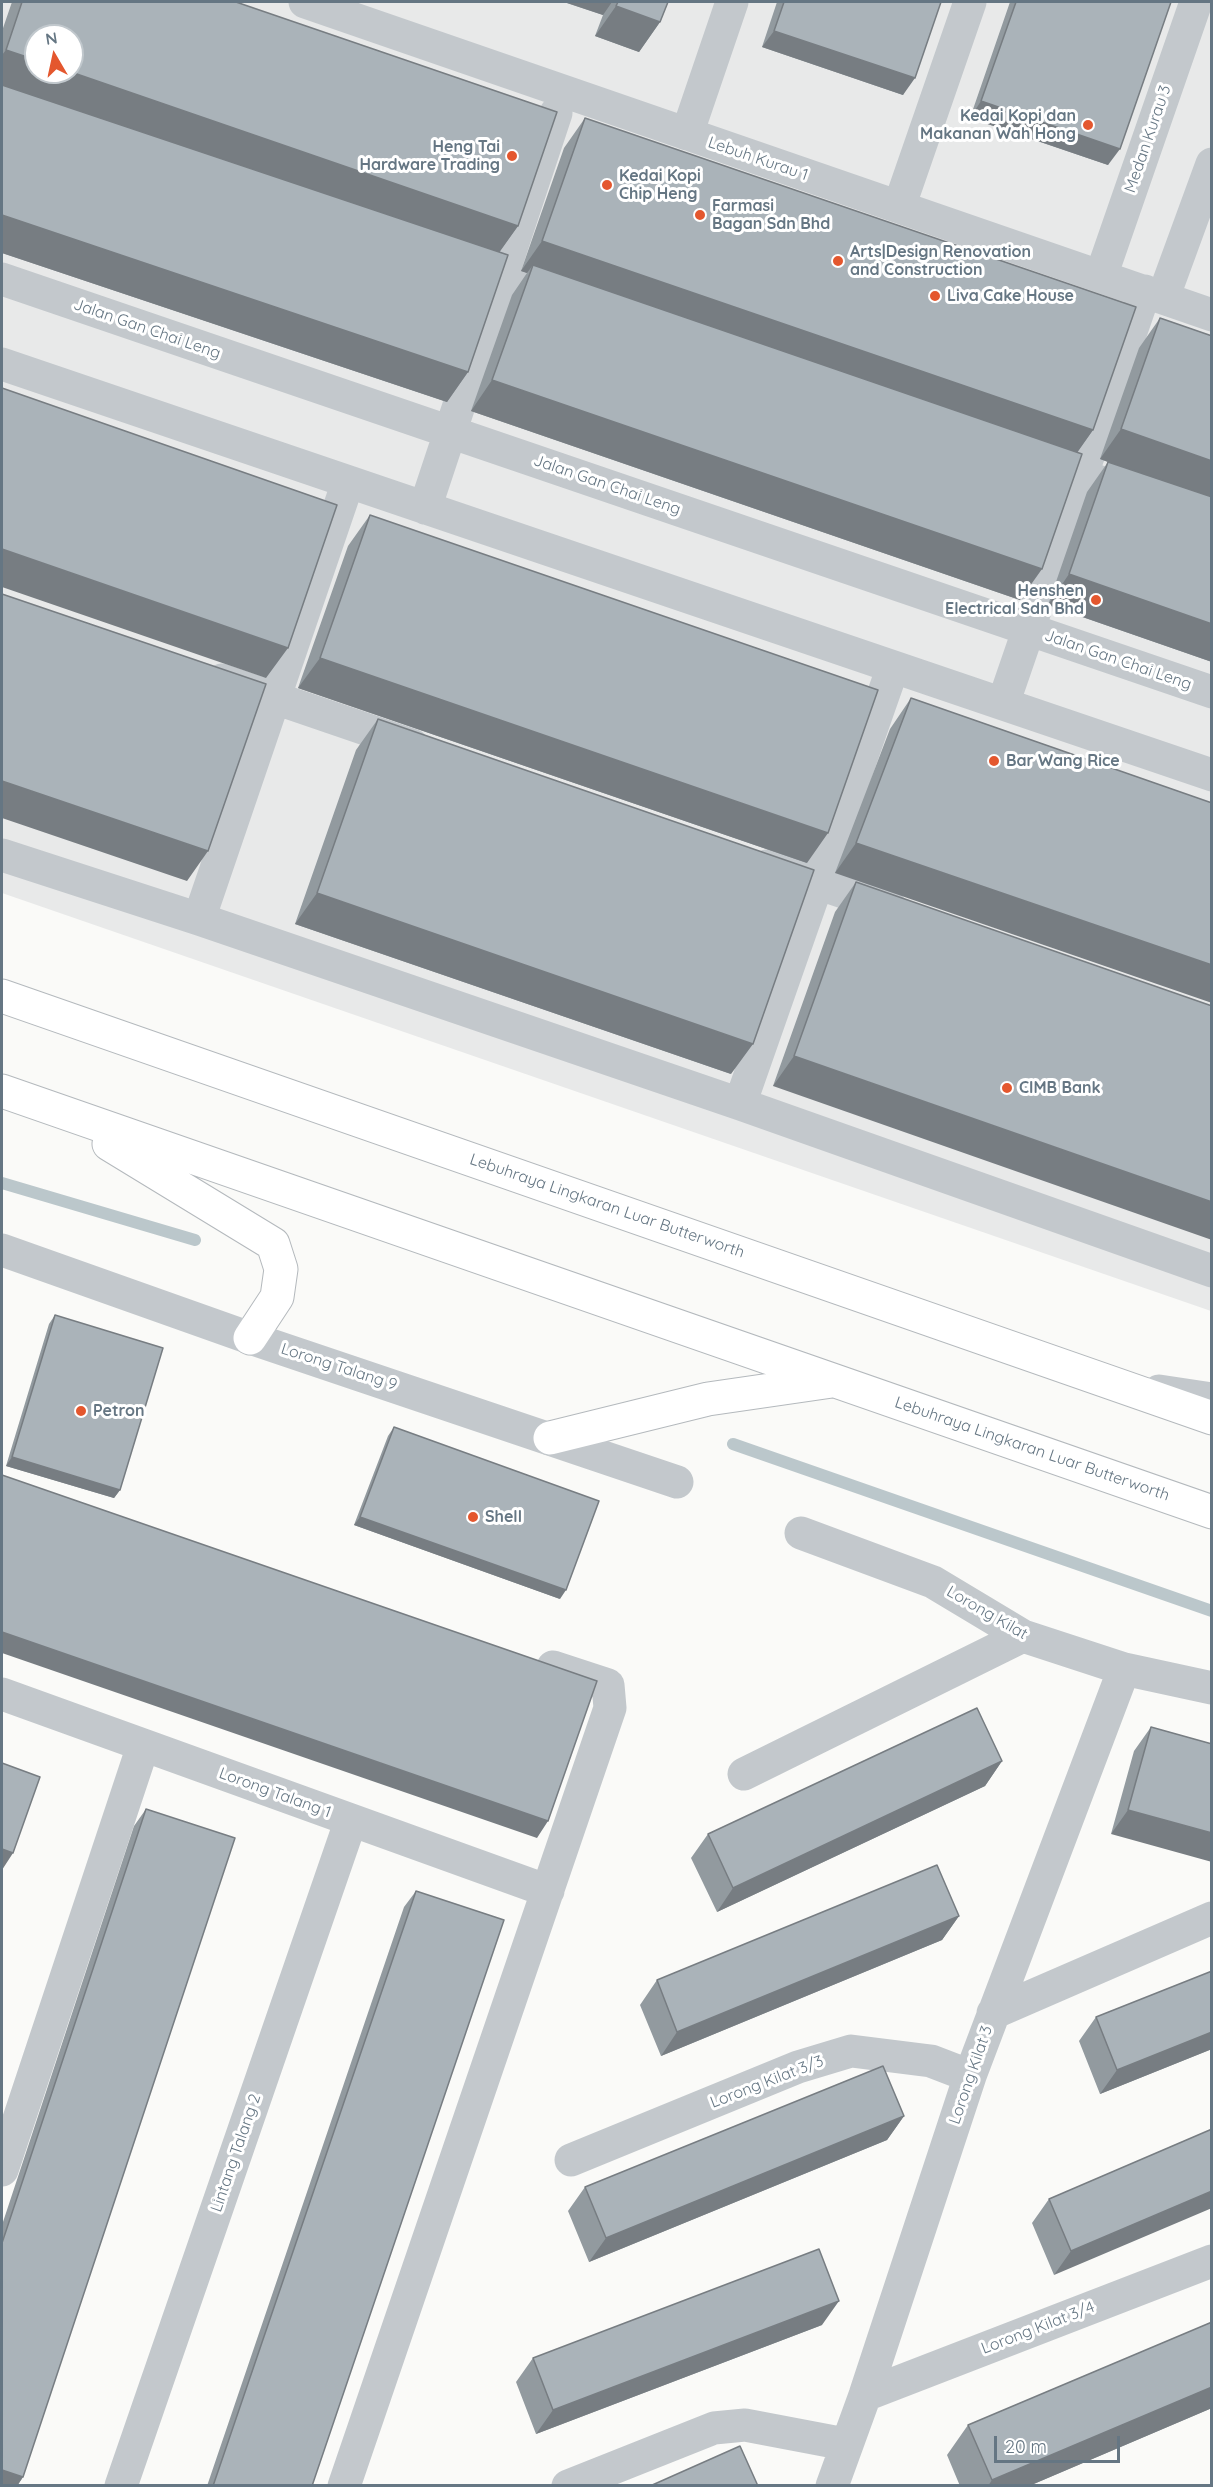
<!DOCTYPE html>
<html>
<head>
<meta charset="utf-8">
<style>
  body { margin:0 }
  #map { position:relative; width:1213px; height:2487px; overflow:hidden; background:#fafaf8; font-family:Quicksand,sans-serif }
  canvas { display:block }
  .frame { position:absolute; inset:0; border:3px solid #657683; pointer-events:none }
  .north { position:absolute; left:24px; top:24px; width:60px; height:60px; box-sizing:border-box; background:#fff; border:2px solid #c1c8cd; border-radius:50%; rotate:351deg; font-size:16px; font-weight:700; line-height:24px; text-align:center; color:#657683 }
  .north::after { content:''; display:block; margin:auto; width:21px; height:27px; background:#e4572e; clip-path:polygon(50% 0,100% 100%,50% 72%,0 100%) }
  .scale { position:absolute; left:994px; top:2436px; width:126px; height:27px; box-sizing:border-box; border:3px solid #657683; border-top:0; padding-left:8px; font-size:18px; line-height:21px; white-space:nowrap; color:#657683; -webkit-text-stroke:4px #fff; paint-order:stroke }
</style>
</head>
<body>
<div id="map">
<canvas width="1213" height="2487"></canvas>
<div class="frame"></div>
<div class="north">N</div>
<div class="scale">20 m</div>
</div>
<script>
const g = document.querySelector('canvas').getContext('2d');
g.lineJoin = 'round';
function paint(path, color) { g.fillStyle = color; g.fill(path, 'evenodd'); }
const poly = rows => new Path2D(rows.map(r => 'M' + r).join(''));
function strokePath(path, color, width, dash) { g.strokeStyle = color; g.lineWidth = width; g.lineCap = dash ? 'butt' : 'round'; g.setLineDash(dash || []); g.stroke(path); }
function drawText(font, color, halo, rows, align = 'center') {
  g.font = font + ' Quicksand,sans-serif'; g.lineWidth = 6; g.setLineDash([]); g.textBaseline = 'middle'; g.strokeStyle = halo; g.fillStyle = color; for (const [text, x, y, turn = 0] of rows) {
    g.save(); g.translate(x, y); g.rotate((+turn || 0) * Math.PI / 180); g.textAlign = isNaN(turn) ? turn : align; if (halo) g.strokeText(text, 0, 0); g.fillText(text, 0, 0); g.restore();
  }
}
const built = poly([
  [2,2,1211,2,1211,1311,2,893],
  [36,36,72,36,72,72,36,72]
]);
const stream = poly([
  [2,1183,195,1240],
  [733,1444,1212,1611]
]);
const minor = poly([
  [305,2,1212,315],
  [687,134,732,2],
  [899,207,970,2],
  [458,265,562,300],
  [1101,276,1196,2],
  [2,279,1212,692],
  [1163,298,1212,164],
  [2,364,1212,775],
  [1032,459,1212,520],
  [425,508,556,113],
  [222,680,412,745],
  [1003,704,1145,291],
  [2,855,199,919,740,1104,1212,1271],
  [767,866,891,908],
  [199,919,348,482],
  [740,1104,893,667],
  [2,1250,250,1338,677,1482],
  [1159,1391,1212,1399],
  [801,1533,933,1582,1023,1636,1124,1669,1212,1688],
  [2,1694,548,1891],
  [744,1774,1023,1636],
  [993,2013,1212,1918],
  [571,2160,798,2067,851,2051,931,2061,970,2076],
  [2,2170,143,1746],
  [865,2395,1212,2261],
  [121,2486,351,1820],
  [344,2486,610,1708,608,1685,553,1667],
  [568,2486,714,2428,745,2425,845,2444],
  [832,2486,865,2395,970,2076,1124,1669]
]);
const highway = poly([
  [2,996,1212,1418],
  [2,1091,1212,1512],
  [109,1144,273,1244,281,1269,277,1297,250,1338],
  [550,1438,708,1399,832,1381]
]);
const wall = poly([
  [12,2,236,2,518,226,499,252,468,372,447,402,2,253,2,31],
  [564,2,668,2,660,22,639,52,595,36,603,15],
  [777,2,941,2,903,95,762,47],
  [1010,2,1171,2,1108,165,970,118],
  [585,118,1093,430,1077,452,1020,600,471,411,512,295,527,273,521,271,564,148],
  [1160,318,1212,336,1212,662,1048,605,1087,492,1108,462,1100,459,1139,348],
  [370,515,807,863,298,688,348,546],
  [911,698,1212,803,835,873,890,729],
  [378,719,731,1074,295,924,356,750],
  [856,882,1212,1006,773,1086,835,912],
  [55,1315,120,1490,114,1498,6,1466,49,1324],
  [394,1427,560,1599,354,1525,388,1436],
  [1151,1727,1212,1744,1111,1834,1134,1751],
  [1002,1761,985,1786,717,1912,691,1858,708,1834],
  [146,1809,23,2477,17,2486,2,2486,2,2225,134,1826],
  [416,1891,312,2486,207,2486,404,1907],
  [959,1916,942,1940,661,2056,640,2005,657,1980],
  [1212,1971,1212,2049,1100,2094,1079,2041,1096,2017],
  [904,2116,887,2140,589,2262,568,2211,585,2187],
  [1212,2129,1054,2275,1032,2223,1049,2199],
  [1212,2322,1212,2408,1029,2486,960,2486,947,2455,968,2425],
  [822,2325,536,2434,516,2382,533,2358]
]);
const shadedWall = poly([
  [564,2,612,2,603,15],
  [616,6,660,22,639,52,595,36],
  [774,31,915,78,903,95,762,47],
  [6,50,36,60,36,72,71,72,518,226,496,257,2,86,2,55],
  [981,101,1120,149,1108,165,970,118],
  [2,215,468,372,447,402,2,253],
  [542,241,1093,430,1072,460,533,265,527,273,521,271],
  [492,380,1042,569,1020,600,471,411],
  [1121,429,1212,461,1212,499,1100,459],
  [2,549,288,648,266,678,2,587],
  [1069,574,1212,624,1212,662,1048,605],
  [320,658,828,833,807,863,298,688],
  [2,781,208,851,187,881,2,818],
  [856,843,1212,965,1212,1003,835,873],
  [317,893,753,1044,731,1074,295,924],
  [794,1056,1212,1202,1212,1240,773,1086],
  [12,1457,120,1490,114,1498,6,1466],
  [360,1517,566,1590,560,1599,354,1525],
  [2,1632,548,1821,537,1838,2,1653],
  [1002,1761,985,1786,717,1912,733,1888],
  [1128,1810,1212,1833,1212,1862,1111,1834],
  [2,1849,13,1853,2,1870],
  [959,1916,942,1940,661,2056,677,2032],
  [1212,2032,1212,2049,1100,2094,1117,2070],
  [904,2116,887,2140,589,2262,606,2238],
  [1212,2191,1212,2208,1054,2275,1071,2251],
  [839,2301,822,2325,536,2434,553,2410],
  [1212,2387,1212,2408,1029,2486,988,2486,992,2480],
  [2,2470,23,2477,17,2486,2,2486]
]);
const building = poly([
  [22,2,236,2,557,112,518,226,71,72,72,72,72,36,36,36,36,60,6,50,22,2],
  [618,2,668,2,660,22,616,6,618,2],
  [784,2,941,2,915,78,774,31,784,2],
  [1016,2,1171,2,1120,149,981,101,1016,2],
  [2,85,508,255,468,372,2,215,2,85],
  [585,118,1136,307,1093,430,542,241,585,118],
  [533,265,1082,454,1042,569,492,380,533,265],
  [1160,318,1212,336,1212,461,1121,429,1160,318],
  [2,388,337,505,288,648,2,549,2,388],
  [1108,462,1212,497,1212,624,1069,574,1108,462],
  [370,515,878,690,828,833,320,658,370,515],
  [2,594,266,684,208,851,2,781,2,594],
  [911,698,1212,803,1212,965,856,843,911,698],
  [378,719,814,870,753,1044,317,893,378,719],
  [856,882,1212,1006,1212,1202,794,1056,856,882],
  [55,1315,163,1348,120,1490,12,1457,55,1315],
  [394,1427,599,1501,566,1590,360,1517,394,1427],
  [2,1475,597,1681,548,1821,2,1632,2,1475],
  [977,1708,1002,1761,733,1888,708,1834,977,1708],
  [1151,1727,1212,1744,1212,1833,1128,1810,1151,1727],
  [2,1763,40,1777,13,1853,2,1849,2,1763],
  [146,1809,235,1838,23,2477,2,2470,2,2243,146,1809],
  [937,1865,959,1916,677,2032,657,1980,937,1865],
  [416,1891,504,1920,312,2486,213,2486,416,1891],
  [1212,1971,1212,2032,1117,2070,1096,2017,1212,1971],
  [883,2066,904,2116,606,2238,585,2187,883,2066],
  [1212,2129,1212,2191,1071,2251,1049,2199,1212,2129],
  [819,2249,839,2301,553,2410,533,2358,819,2249],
  [1212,2322,1212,2387,992,2480,968,2425,1212,2322],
  [740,2446,758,2486,650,2486,740,2446]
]);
const markers = [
  [1088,125,6,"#e4572e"],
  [512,156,6,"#e4572e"],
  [607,185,6,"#e4572e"],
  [700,215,6,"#e4572e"],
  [838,261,6,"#e4572e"],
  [935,296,6,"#e4572e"],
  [1096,600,6,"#e4572e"],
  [994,761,6,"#e4572e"],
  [1007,1088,6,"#e4572e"],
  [81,1411,6,"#e4572e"],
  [473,1517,6,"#e4572e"]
];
const poiNames = [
  ["Kedai Kopi dan",1076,116,"right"],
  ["Makanan Wah Hong",1076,134,"right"],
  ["Heng Tai",500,147,"right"],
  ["Hardware Trading",500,165,"right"],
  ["Kedai Kopi",619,176],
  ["Chip Heng",619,194],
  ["Farmasi",712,206],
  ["Bagan Sdn Bhd",712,224],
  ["Arts|Design Renovation",850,252],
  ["and Construction",850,270],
  ["Liva Cake House",947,296],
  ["Henshen",1084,591,"right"],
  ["Electrical Sdn Bhd",1084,609,"right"],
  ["Bar Wang Rice",1006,761],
  ["CIMB Bank",1019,1088],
  ["Petron",93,1411],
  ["Shell",485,1517]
];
const streetNames = [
  ["Medan Kurau 3",1148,139,-71],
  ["Lebuh Kurau 1",758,159,19],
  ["Jalan Gan Chai Leng",147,329,19],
  ["Jalan Gan Chai Leng",607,485,19],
  ["Jalan Gan Chai Leng",1118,660,19],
  ["Lebuhraya Lingkaran Luar Butterworth",607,1206,19],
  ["Lorong Talang 9",339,1367,18],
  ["Lebuhraya Lingkaran Luar Butterworth",1032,1449,19],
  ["Lorong Kilat",987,1613,30],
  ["Lorong Talang 1",275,1793,20],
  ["Lorong Kilat 3",971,2075,-71],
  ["Lorong Kilat 3/3",767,2082,-21],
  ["Lintang Talang 2",236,2153,-71],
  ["Lorong Kilat 3/4",1038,2328,-21]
];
paint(built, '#e8e9e9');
strokePath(stream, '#bbc7cb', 12);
strokePath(highway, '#b4b9bd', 35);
strokePath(minor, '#c3c8cc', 33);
strokePath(highway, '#fff', 33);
paint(wall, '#929a9f');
paint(shadedWall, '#777d82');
paint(building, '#aab3b9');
strokePath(building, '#777d82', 1.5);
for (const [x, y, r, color] of markers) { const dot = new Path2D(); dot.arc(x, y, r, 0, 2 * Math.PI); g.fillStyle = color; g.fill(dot); strokePath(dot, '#fff', 2); }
drawText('bold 16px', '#657683', '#fff', poiNames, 'left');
drawText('16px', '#657683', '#fff', streetNames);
</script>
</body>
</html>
